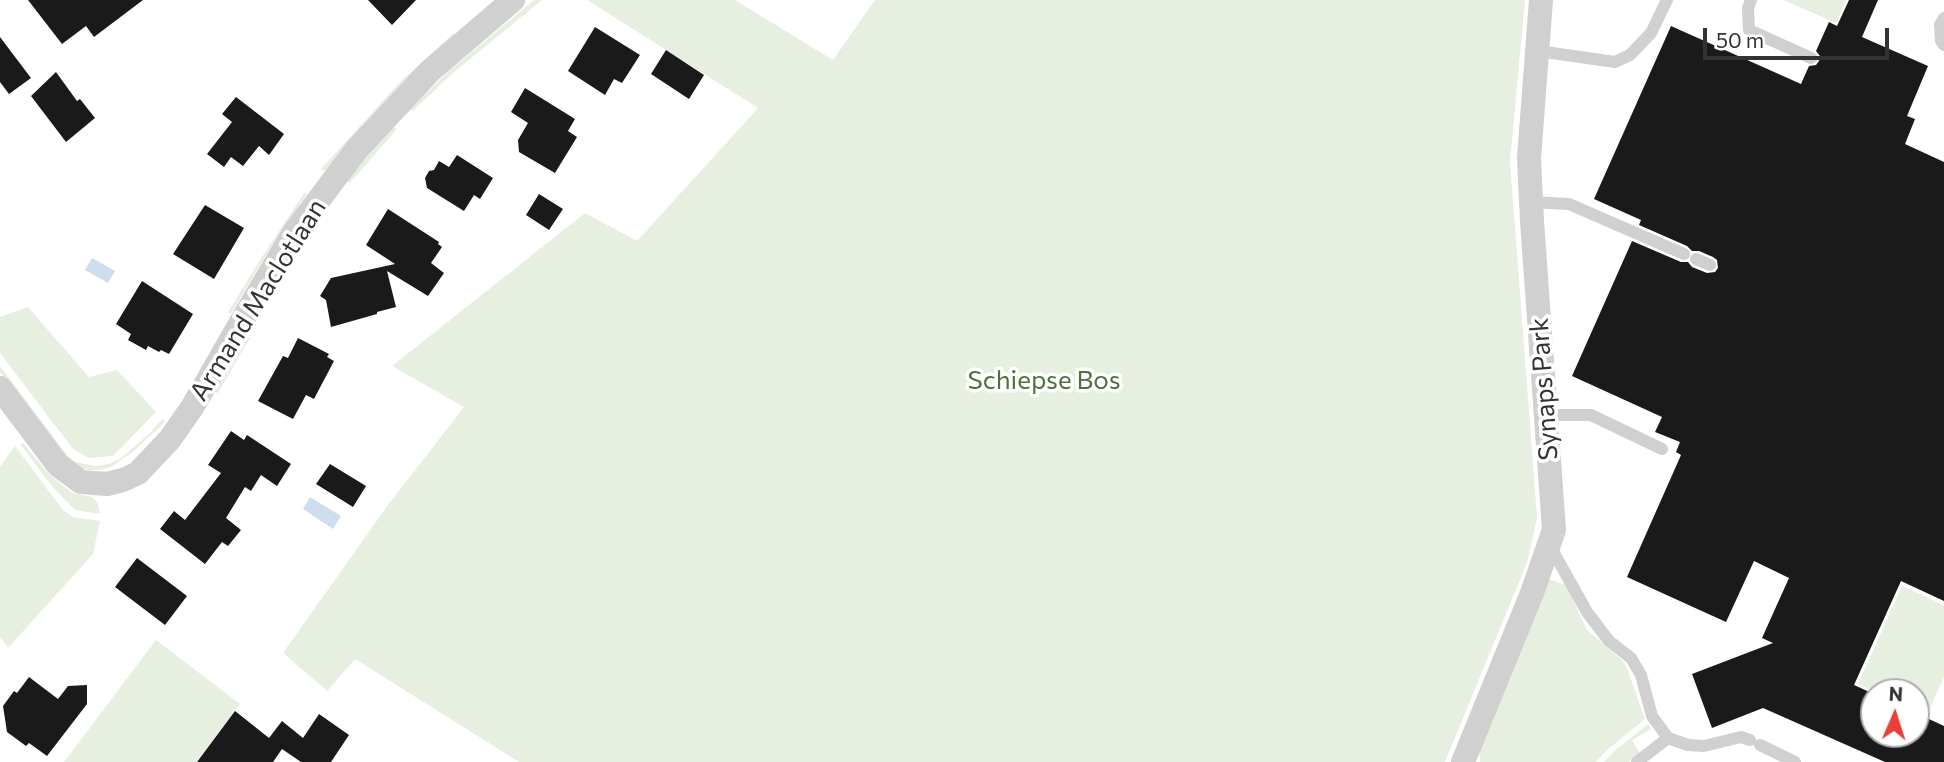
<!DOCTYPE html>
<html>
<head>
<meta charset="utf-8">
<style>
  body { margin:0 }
  #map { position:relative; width:1944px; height:762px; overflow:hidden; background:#fff; font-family:Commissioner,sans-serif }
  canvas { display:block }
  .north { position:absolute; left:1860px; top:678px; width:70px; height:70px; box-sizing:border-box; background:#fff; border:2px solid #adadad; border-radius:50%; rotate:3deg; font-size:19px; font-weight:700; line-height:28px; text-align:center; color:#333 }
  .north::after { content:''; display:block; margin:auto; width:24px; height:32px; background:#e83f36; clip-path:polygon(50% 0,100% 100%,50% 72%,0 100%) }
  .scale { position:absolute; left:1703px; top:28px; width:186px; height:32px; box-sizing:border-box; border:4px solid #333; border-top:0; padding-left:9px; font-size:21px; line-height:24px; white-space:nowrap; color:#333; -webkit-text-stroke:5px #fff; paint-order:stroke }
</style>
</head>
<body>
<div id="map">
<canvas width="1944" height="762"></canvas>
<div class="north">N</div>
<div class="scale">50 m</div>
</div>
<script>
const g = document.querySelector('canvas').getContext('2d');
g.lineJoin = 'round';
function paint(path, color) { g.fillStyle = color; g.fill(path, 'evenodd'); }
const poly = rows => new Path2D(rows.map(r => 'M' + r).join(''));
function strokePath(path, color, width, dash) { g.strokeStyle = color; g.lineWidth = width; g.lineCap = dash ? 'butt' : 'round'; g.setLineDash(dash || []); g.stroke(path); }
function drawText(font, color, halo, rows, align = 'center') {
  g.font = font + ' Commissioner,sans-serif'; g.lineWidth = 7; g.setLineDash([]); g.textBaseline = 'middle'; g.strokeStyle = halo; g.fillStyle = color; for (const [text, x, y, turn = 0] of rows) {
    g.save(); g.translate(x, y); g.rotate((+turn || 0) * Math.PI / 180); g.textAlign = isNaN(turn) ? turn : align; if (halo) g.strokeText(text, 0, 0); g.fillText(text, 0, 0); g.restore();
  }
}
const green = poly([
  [534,0,542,0,453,73,413,111,410,109,449,71],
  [587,0,735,0,833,60,875,0,1525,0,1510,161,1537,517,1528,560,1445,762,519,762,355,659,327,691,283,653,388,505,464,407,392,366,585,213,637,241,758,108],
  [1784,0,1846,0,1836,23],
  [454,33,455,36,325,171,321,169,401,81],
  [393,127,397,129,350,183,347,181,370,150],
  [305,192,307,194,269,250,231,314,228,312,260,260],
  [28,307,89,377,117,370,156,412,113,456,89,458,73,449,0,353,0,317],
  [246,336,250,338,218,393,214,392],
  [0,366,67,455,75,462,97,466,109,464,121,458,149,434,163,418,165,422,134,451,111,467,100,470,88,470,74,466,61,454,0,372],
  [23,443,48,473,58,482,73,493,92,497,98,503,100,514,75,510,71,506,51,485,20,444],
  [15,446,63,510,73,517,100,521,93,554,8,648,0,637,0,467],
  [1548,579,1566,585,1587,630,1625,663,1645,719,1607,750,1596,762,1480,762,1479,741],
  [1902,586,1944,605,1944,677,1927,715,1916,710,1916,692,1876,692,1858,684],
  [156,640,240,704,196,762,64,762],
  [1648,724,1651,729,1632,740,1640,753,1629,762,1604,762,1614,751]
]);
const water = poly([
  [92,258,115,271,108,283,85,270],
  [310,497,341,516,333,529,303,509]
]);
const building = poly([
  [28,0,143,0,94,37,86,26,62,44],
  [368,0,416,0,392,25],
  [1849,0,1878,0,1862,37,1928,66,1907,116,1915,119,1905,144,1944,162,1944,601,1901,581,1854,685,1874,694,1874,734,1916,734,1916,713,1944,726,1944,762,1885,762,1763,708,1712,728,1692,674,1773,643,1762,638,1789,578,1754,561,1726,622,1627,577,1681,455,1676,452,1680,442,1655,432,1662,417,1572,376,1632,241,1681,262,1688,262,1692,267,1707,273,1715,272,1718,268,1717,260,1713,257,1699,251,1692,251,1687,246,1639,225,1641,220,1594,199,1671,26,1801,84,1809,66,1816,65,1819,61,1820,56,1816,51,1829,22,1837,26],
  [595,27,640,55,622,83,614,79,605,95,568,71],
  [0,37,31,78,9,94,0,82],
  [666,50,704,75,689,99,651,74],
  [56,72,77,101,80,99,95,118,66,142,31,96],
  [525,88,575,119,568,131,577,137,555,173,519,152,518,140,528,123,511,112],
  [236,97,284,134,269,155,259,146,243,166,231,157,224,167,207,154,232,122,222,114],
  [457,155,493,178,480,199,474,195,464,211,427,188,425,178,429,171,434,170,439,161,449,167],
  [539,194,563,209,549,230,526,215],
  [205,205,244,228,214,279,173,254],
  [388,209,439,242,438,244,442,247,431,263,444,273,428,296,387,271,396,307,377,312,377,314,331,327,326,300,320,296,331,278,395,264,366,245],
  [142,281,193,314,169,354,161,350,159,352,148,346,146,350,128,340,131,334,116,324],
  [298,338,329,354,327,357,334,361,314,399,306,395,293,419,258,401,283,356,288,358],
  [231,431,244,440,247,435,291,464,277,486,261,475,251,491,245,487,226,518,241,530,228,546,222,542,205,564,160,529,174,511,185,520,221,473,208,465],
  [330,464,366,486,353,507,316,484],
  [137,558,187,596,165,625,115,587],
  [29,677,58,699,68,686,87,685,87,704,47,756,29,743,26,746,7,732,3,706,14,691,17,693],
  [235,711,269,738,282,721,303,738,319,714,349,735,331,762,301,762,282,749,273,762,197,762]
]);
const service = poly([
  [1751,0,1748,8,1749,30,1811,58],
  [1944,18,1940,25,1941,41,1944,45],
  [1538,51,1615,62,1630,55,1651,33,1667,0],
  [1531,202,1569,204,1684,254],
  [1696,259,1710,265],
  [1546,415,1591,415,1662,449],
  [1550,546,1587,612,1609,641,1631,658,1641,675,1652,716,1668,738,1688,745,1704,746,1741,737,1750,740],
  [1760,745,1795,762],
  [1637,762,1668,738]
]);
const minor = poly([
  [0,388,58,465,81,482,107,484,123,480,138,473,170,439,193,406,244,317,293,234,357,149,430,71,513,0],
  [1463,762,1532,593,1554,530,1532,221,1529,158,1541,0]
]);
const streetNames = [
  ["Armand Maclotlaan",258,300,-58],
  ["Synaps Park",1544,389,-94]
];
const parkNames = [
  ["Schiepse Bos",1044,380]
];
paint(green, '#e7efe1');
paint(water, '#cedeee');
paint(building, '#1a1a1a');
strokePath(service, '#d0d0d0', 12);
strokePath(minor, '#d0d0d0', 24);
drawText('26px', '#333', '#fff', streetNames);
drawText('26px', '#4f703e', '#fff', parkNames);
</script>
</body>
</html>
